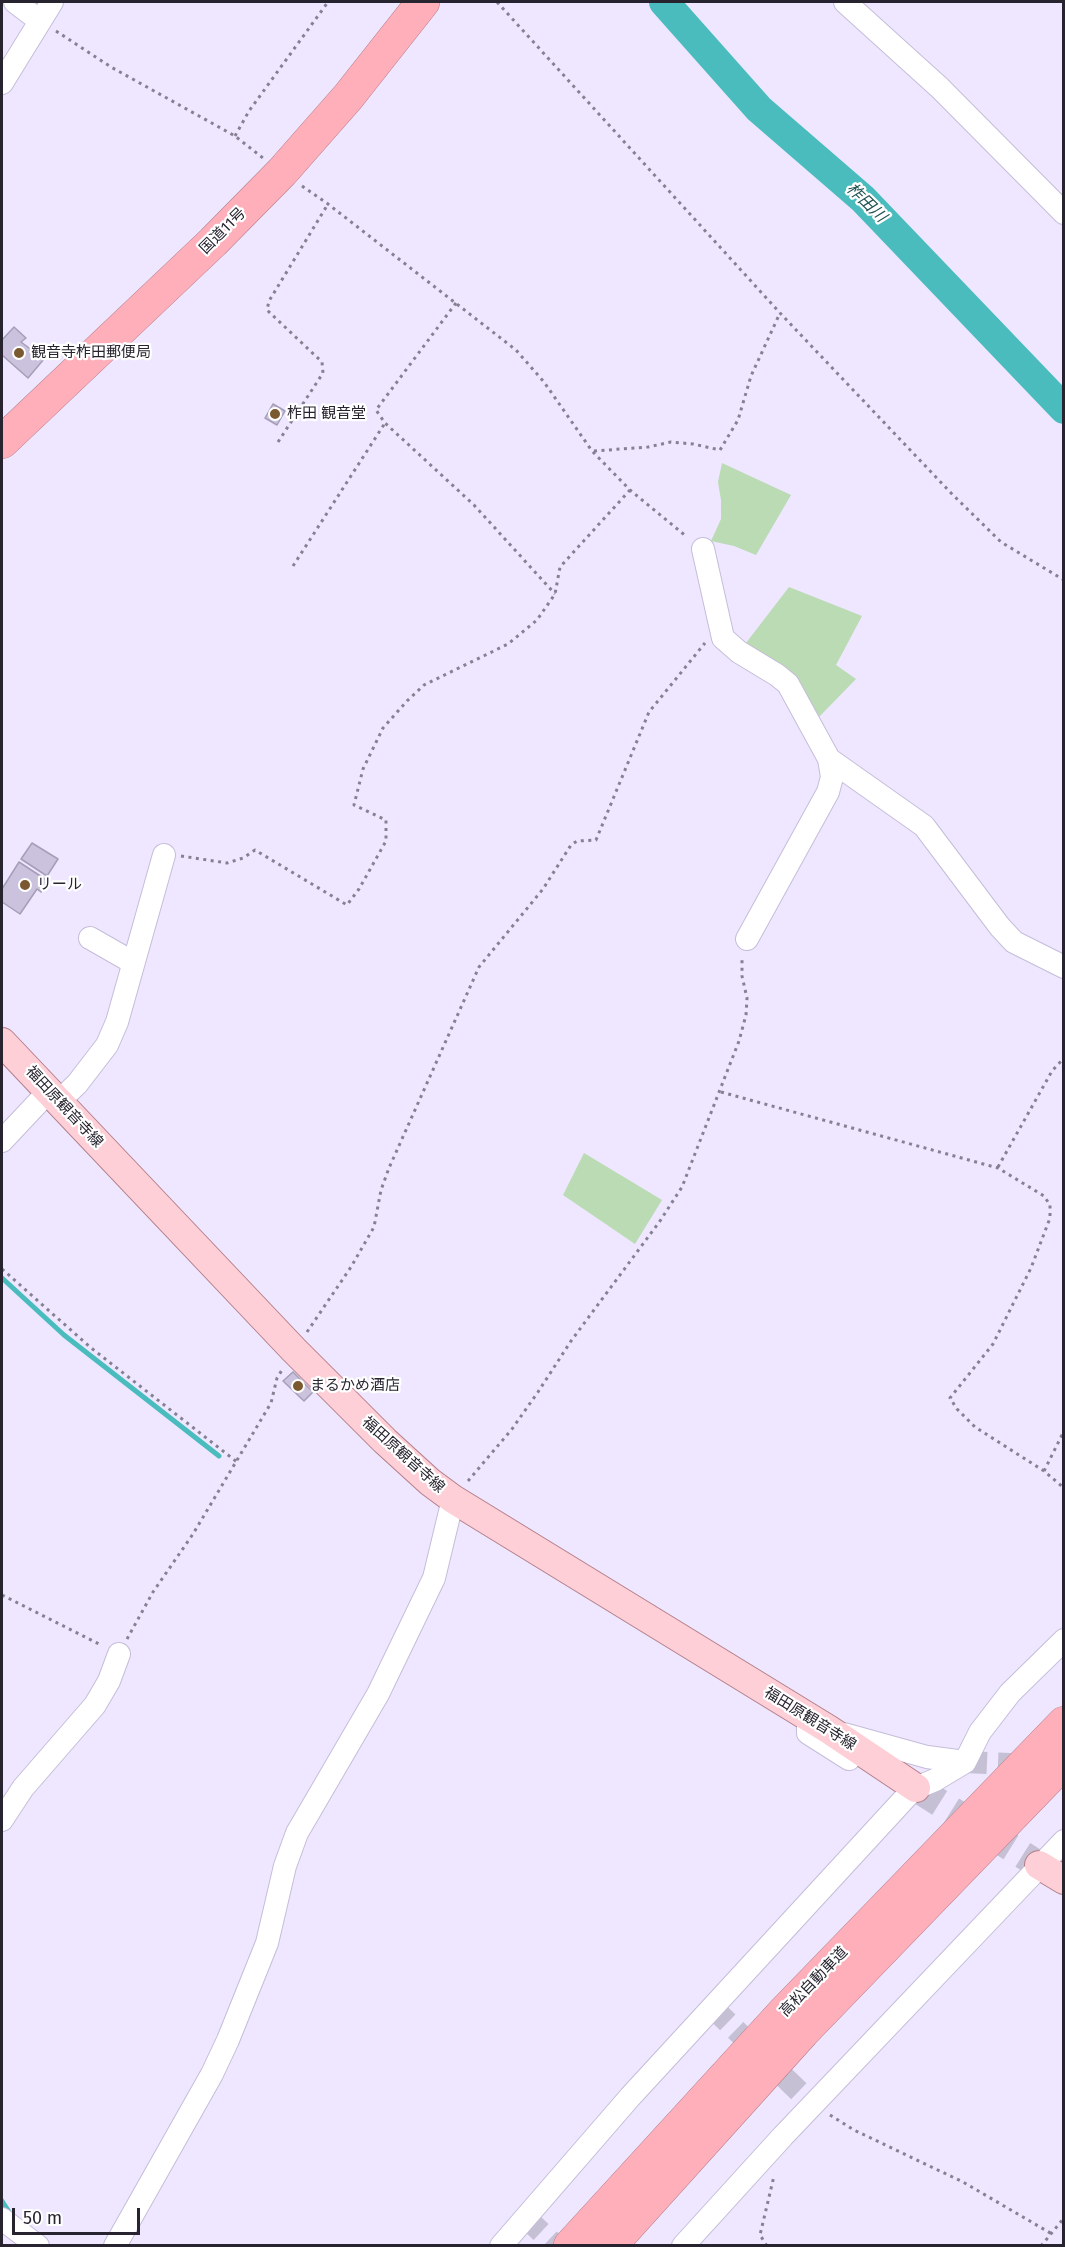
<!DOCTYPE html>
<html>
<head>
<meta charset="utf-8">
<style>
  body { margin:0 }
  #map { position:relative; width:1065px; height:2247px; overflow:hidden; background:#eee7ff; font-family:"Fira Sans",sans-serif }
  canvas { display:block }
  .frame { position:absolute; inset:0; border:3px solid #27242f; pointer-events:none }
  .scale { position:absolute; left:12px; top:2208px; width:128px; height:27px; box-sizing:border-box; border:3px solid #27242f; border-top:0; padding-left:8px; font-size:18px; line-height:21px; white-space:nowrap; color:#27242f; -webkit-text-stroke:4px #fff; paint-order:stroke }
</style>
</head>
<body>
<div id="map">
<canvas width="1065" height="2247"></canvas>
<div class="frame"></div>
<div class="scale">50 m</div>
</div>
<script>
const g = document.querySelector('canvas').getContext('2d');
g.lineJoin = 'round';
function paint(path, color) { g.fillStyle = color; g.fill(path, 'evenodd'); }
const poly = rows => new Path2D(rows.map(r => 'M' + r).join(''));
function strokePath(path, color, width, dash) { g.strokeStyle = color; g.lineWidth = width; g.lineCap = dash ? 'butt' : 'round'; g.setLineDash(dash || []); g.stroke(path); }
function drawText(font, color, halo, rows, align = 'center') {
  g.font = font + ' "Fira Sans","Noto Sans JP",sans-serif'; g.lineWidth = 4.5; g.setLineDash([]); g.textBaseline = 'middle'; g.strokeStyle = halo; g.fillStyle = color; for (const [text, x, y, turn = 0] of rows) {
    g.save(); g.translate(x, y); g.rotate((+turn || 0) * Math.PI / 180); g.textAlign = isNaN(turn) ? turn : align; if (halo) g.strokeText(text, 0, 0); g.fillText(text, 0, 0); g.restore();
  }
}
const green = poly([
  [722,463,791,495,756,555,734,546,711,541,721,519,721,500,718,482],
  [789,587,862,616,836,665,856,679,818,718,746,643],
  [584,1153,662,1200,635,1244,563,1195]
]);
const stream = poly([
  [2,1278,64,1335,219,1456],
  [2,2201,11,2215]
]);
const river = poly([
  [664,2,759,109,863,199,1064,409]
]);
const building = poly([
  [14,327,26,338,21,342,44,359,28,378,2,355,2,340,14,327],
  [273,404,285,411,277,425,265,418,273,404],
  [32,843,58,859,47,876,21,859,32,843],
  [19,862,48,881,41,892,37,889,20,914,2,902,2,889,19,862],
  [293,1372,313,1392,304,1401,283,1381,293,1372]
]);
const minorTunnel = poly([
  [965,1762,1029,1765],
  [712,2007,813,2105],
  [525,2217,556,2246]
]);
const majorTunnel = poly([
  [916,1788,1039,1865]
]);
const path = poly([
  [497,2,780,313,951,493,1001,542,1064,580],
  [56,31,111,67,235,136,263,158],
  [235,136,249,111,328,2],
  [302,186,328,204,516,350,544,382,592,451,630,490,687,537],
  [456,303,376,410,385,423,474,505,555,594],
  [278,442,323,373,322,362,267,310,269,301,328,204],
  [594,451,648,447,671,442,693,444,720,450,738,420,751,376,780,313],
  [293,566,385,423],
  [181,856,227,863,243,858,255,850,347,905,359,889,386,841,386,820,354,805,363,769,383,728,407,701,424,685,508,644,537,620,555,594,560,567,630,490],
  [721,1092,998,1168,1044,1196,1050,1205,1050,1218,1031,1268,993,1344,950,1398,957,1409,975,1427,1044,1471,1064,1488],
  [998,1167,1052,1071,1064,1058],
  [2,1269,90,1347,237,1462],
  [307,1332,351,1267,374,1227,381,1190,389,1168,479,967,543,889,571,845,577,841,596,840,649,712,705,643],
  [1044,1471,1064,1431],
  [468,1481,512,1429,538,1392,571,1341,660,1221,682,1187,739,1041,746,1015,747,998,742,976,742,958],
  [2,1595,101,1645],
  [127,1639,153,1592,193,1534,271,1403,277,1378,282,1370],
  [830,2115,854,2130,963,2182,1052,2234],
  [767,2246,760,2235,774,2176],
  [1041,2246,1064,2218]
]);
const minor = poly([
  [15,2,40,21],
  [845,2,940,88,1064,213],
  [2,83,52,2],
  [703,549,723,638,739,652,777,675,788,684,829,759,924,826,1000,927,1014,942,1064,967],
  [90,938,132,962],
  [747,939,828,792,832,777,829,759],
  [58,1102,77,1084,107,1045,117,1022,164,855],
  [2,1141,49,1091],
  [808,1717,808,1733,849,1759],
  [844,1734,927,1757,965,1762],
  [2,1820,23,1788,95,1705,109,1681,119,1654],
  [2,2219,38,2246],
  [115,2246,212,2074,228,2040,267,1943,285,1866,297,1833,378,1694,434,1578,453,1499],
  [501,2246,630,2097,907,1796,916,1788,935,1780,965,1762,980,1732,1010,1693,1064,1640],
  [683,2246,783,2136,1064,1841]
]);
const major = poly([
  [2,1042,294,1350,385,1441,430,1482,453,1499,828,1729,916,1788],
  [1039,1865,1064,1880]
]);
const highway = poly([
  [2,442,213,242,282,172,348,97,423,2],
  [570,2246,785,2011,1064,1723],
  [610,2246,803,2032,1064,1762]
]);
const markers = [
  [19,353,6,"#7a5830"],
  [275,414,6,"#7a5830"],
  [25,885,6,"#7a5830"],
  [298,1386,6,"#7a5830"]
];
const streetNames = [
  ["国道11号",223,231,-45],
  ["福田原観音寺線",64,1107,47],
  ["福田原観音寺線",403,1455,42],
  ["福田原観音寺線",810,1719,32],
  ["高松自動車道",814,1982,-46]
];
const poiNames = [
  ["観音寺柞田郵便局",31,353],
  ["柞田 観音堂",287,414],
  ["リール",37,885],
  ["まるかめ酒店",310,1386]
];
const waterNames = [
  ["柞田川",866,203,44]
];
paint(green, '#badbb3');
strokePath(stream, '#4abcbe', 5);
strokePath(river, '#4abcbe', 30);
paint(building, '#cbc2de');
strokePath(building, '#a69eb9', 1.5);
strokePath(minorTunnel, '#c6c0d5', 22, [22, 11]);
strokePath(majorTunnel, '#c6c0d5', 28, [28, 14]);
strokePath(minor, '#c6bdd9', 24);
strokePath(major, '#b37e89', 30);
strokePath(highway, '#b37e89', 34);
strokePath(path, '#868192', 3, [3, 4.5]);
strokePath(minor, '#fff', 22);
strokePath(major, '#fecfd6', 28);
strokePath(highway, '#feafba', 33);
for (const [x, y, r, color] of markers) { const dot = new Path2D(); dot.arc(x, y, r, 0, 2 * Math.PI); g.fillStyle = color; g.fill(dot); strokePath(dot, '#fff', 2); }
drawText('15px', '#27242f', '#fff', streetNames);
drawText('15px', '#27242f', '#fff', poiNames, 'left');
drawText('italic 16px', '#215353', '#fff', waterNames);
</script>
</body>
</html>
